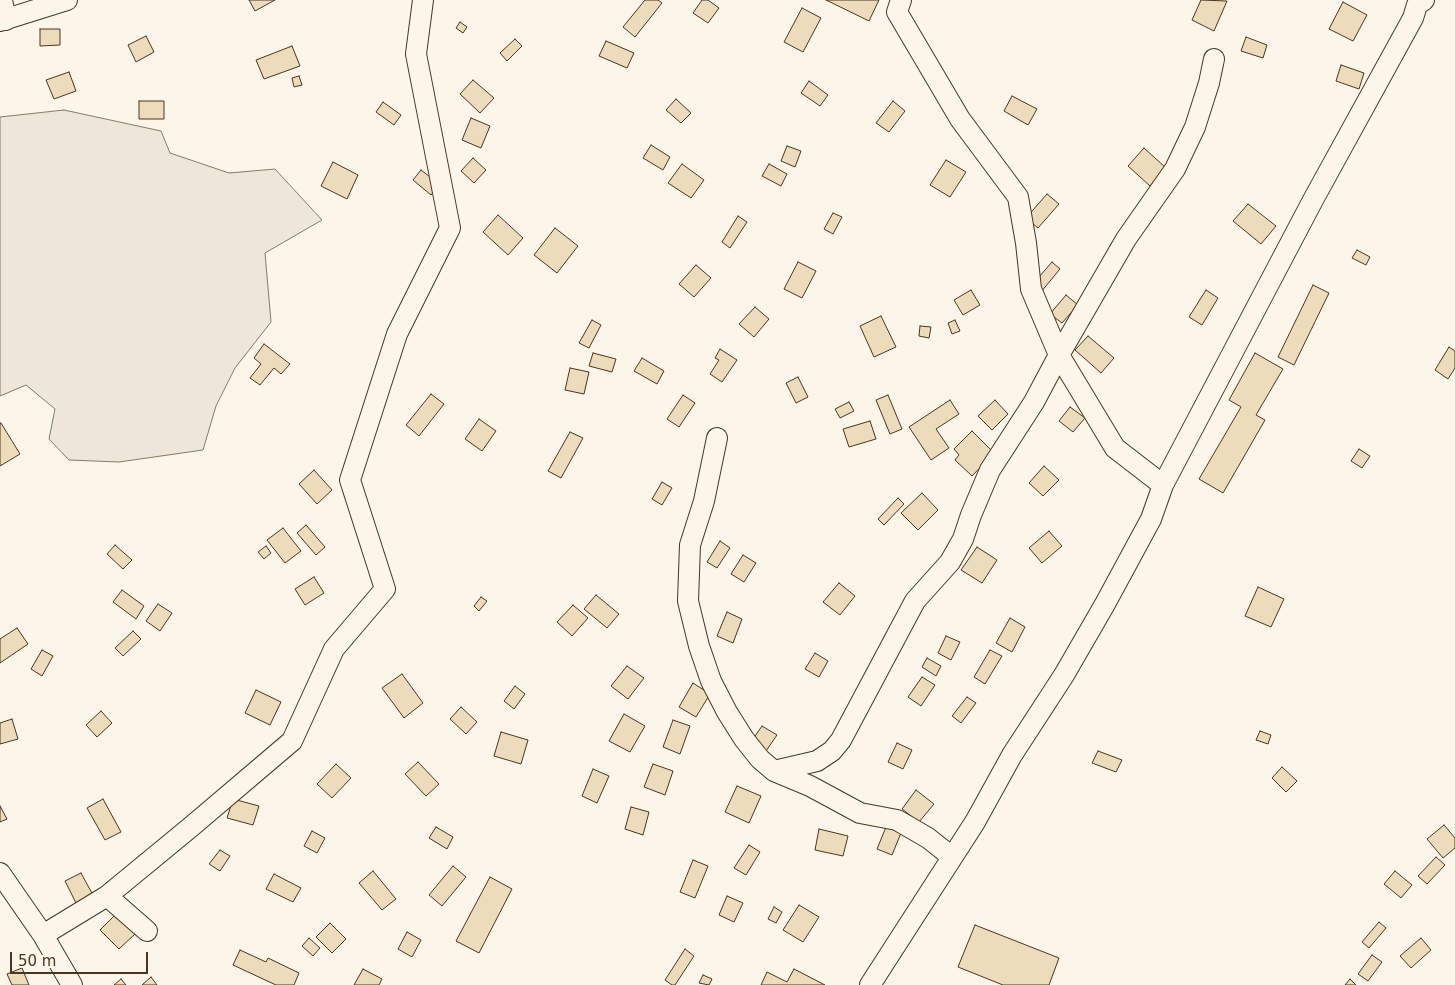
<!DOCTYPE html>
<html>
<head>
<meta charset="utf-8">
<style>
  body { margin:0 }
  #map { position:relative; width:1455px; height:985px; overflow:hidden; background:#fbf6e9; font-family:"DejaVu Sans",sans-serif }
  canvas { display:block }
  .scale { position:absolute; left:10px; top:952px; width:138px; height:22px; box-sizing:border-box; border:2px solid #4a3520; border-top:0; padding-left:6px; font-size:15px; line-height:18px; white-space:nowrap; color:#4a3520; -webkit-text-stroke:4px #fbf6e9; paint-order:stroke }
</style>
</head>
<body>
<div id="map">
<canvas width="1455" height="985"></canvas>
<div class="scale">50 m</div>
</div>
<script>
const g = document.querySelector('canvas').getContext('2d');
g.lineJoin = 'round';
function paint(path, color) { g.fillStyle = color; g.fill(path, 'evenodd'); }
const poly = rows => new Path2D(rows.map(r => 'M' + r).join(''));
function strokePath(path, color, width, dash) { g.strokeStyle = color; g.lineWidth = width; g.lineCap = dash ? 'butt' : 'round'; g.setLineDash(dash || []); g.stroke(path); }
const green = poly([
  [64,110,161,131,170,153,229,173,275,169,322,220,265,253,271,322,235,368,216,406,203,450,119,462,69,460,49,439,55,409,26,385,0,396,0,117,64,110]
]);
const building = poly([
  [249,0,275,0,255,11,249,0],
  [645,0,658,0,662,3,635,37,623,27,645,0],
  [702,0,708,0,719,8,708,23,693,13,702,0],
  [826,0,879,0,869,21,826,0],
  [1201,0,1227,1,1214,31,1192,20,1201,0],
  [1343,2,1367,15,1353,41,1329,29,1343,2],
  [802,8,821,18,803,52,784,42,802,8],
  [460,22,467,27,463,33,456,28,460,22],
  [40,29,60,29,60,45,40,46,40,29],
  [146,36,154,52,136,62,128,45,146,36],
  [1246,37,1267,45,1263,58,1241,51,1246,37],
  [515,39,522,46,507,61,500,53,515,39],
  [606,41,634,53,627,68,599,56,606,41],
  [292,46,300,66,264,79,256,60,292,46],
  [1341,65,1364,73,1359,89,1336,81,1341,65],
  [69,72,76,91,54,99,46,80,69,72],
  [299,76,302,85,294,87,292,78,299,76],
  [473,80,494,98,480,113,460,94,473,80],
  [809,81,828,95,820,106,801,93,809,81],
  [1012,96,1037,109,1028,125,1004,111,1012,96],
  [676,99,691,113,681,123,666,110,676,99],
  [139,101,164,101,164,119,139,119,139,101],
  [893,101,905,111,889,132,876,123,893,101],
  [383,102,401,115,394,125,376,112,383,102],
  [471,118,490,126,481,148,462,140,471,118],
  [651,145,670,157,663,170,643,158,651,145],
  [787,146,801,151,795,167,781,161,787,146],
  [1144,148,1166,168,1150,186,1128,166,1144,148],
  [473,158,486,170,474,183,461,171,473,158],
  [946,160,966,172,950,197,930,185,946,160],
  [333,162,358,175,347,199,321,186,333,162],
  [682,164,704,180,691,198,668,183,682,164],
  [769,164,787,174,781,186,762,176,769,164],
  [421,170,439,184,431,195,413,180,421,170],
  [1047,194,1059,204,1038,228,1026,218,1047,194],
  [1248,204,1276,226,1261,244,1233,221,1248,204],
  [833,213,842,217,833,234,824,229,833,213],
  [498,215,523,238,508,255,483,232,498,215],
  [738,216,747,222,730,248,722,242,738,216],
  [555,228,578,246,557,273,534,255,555,228],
  [1357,250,1370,257,1366,265,1352,258,1357,250],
  [798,262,816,271,802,298,784,289,798,262],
  [1052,262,1060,269,1041,292,1032,285,1052,262],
  [696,265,711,278,694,297,679,284,696,265],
  [1313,285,1329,293,1294,365,1278,357,1313,285],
  [971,290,980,305,963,315,954,300,971,290],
  [1206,290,1218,298,1202,325,1189,317,1206,290],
  [1066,295,1078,305,1062,323,1050,314,1066,295],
  [755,307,769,319,754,337,739,324,755,307],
  [881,316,896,347,874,357,860,326,881,316],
  [592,320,601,325,589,348,579,343,592,320],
  [955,320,960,331,952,334,948,323,955,320],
  [920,326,931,327,929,338,919,336,920,326],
  [1088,336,1114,358,1101,373,1075,350,1088,336],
  [264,344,290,364,281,374,274,368,260,385,250,378,261,364,254,358,264,344],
  [1449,347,1455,351,1455,368,1448,379,1435,370,1449,347],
  [720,349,737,360,722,382,710,374,719,360,715,358,720,349],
  [593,353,616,359,612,372,589,366,593,353],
  [1255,353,1283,369,1256,415,1265,420,1223,493,1199,479,1241,407,1229,400,1255,353],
  [642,358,664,371,657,384,634,371,642,358],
  [570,368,589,372,584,394,565,390,570,368],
  [798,377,808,397,796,403,786,383,798,377],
  [431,394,444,404,419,436,406,425,431,394],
  [683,395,695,403,679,427,667,419,683,395],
  [888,395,902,429,890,434,876,400,888,395],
  [950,400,959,414,936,429,949,448,931,460,909,427,950,400],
  [995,400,1008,414,992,430,978,416,995,400],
  [849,402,854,411,840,418,835,409,849,402],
  [1070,407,1085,418,1073,432,1059,421,1070,407],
  [479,419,496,431,482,451,465,439,479,419],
  [870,421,876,439,849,447,843,429,870,421],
  [0,423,1,423,20,454,0,466,0,423],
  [972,431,994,453,972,476,955,460,959,455,954,449,972,431],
  [570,432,583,438,561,478,548,471,570,432],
  [1359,449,1370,456,1362,468,1351,461,1359,449],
  [1044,466,1059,480,1043,496,1029,483,1044,466],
  [314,470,332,490,317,504,299,484,314,470],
  [662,482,672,488,662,505,652,499,662,482],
  [922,493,938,510,918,530,901,513,922,493],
  [898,498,904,504,884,525,878,519,898,498],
  [306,525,325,547,316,555,297,533,306,525],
  [283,528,301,551,285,563,267,540,283,528],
  [1049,531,1062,546,1042,563,1029,548,1049,531],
  [720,541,730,548,717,568,707,562,720,541],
  [115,545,132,560,123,569,107,554,115,545],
  [266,546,271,553,264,559,258,552,266,546],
  [977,547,997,560,982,583,961,570,977,547],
  [743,555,756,563,744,582,731,574,743,555],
  [314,577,324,593,305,605,295,589,314,577],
  [839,583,855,596,840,615,823,602,839,583],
  [1258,587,1284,599,1271,627,1245,616,1258,587],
  [122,590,144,606,136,619,113,602,122,590],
  [596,595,619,614,607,628,584,609,596,595],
  [481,597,487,601,479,611,474,606,481,597],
  [158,604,172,613,160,631,146,621,158,604],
  [573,605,588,618,572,636,557,622,573,605],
  [727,612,742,619,733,643,717,636,727,612],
  [1010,618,1025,627,1012,652,996,643,1010,618],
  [17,628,28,644,0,663,0,639,17,628],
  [133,631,141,639,123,656,115,648,133,631],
  [946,636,960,642,951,660,938,653,946,636],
  [42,650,53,656,42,676,31,669,42,650],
  [990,650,1002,656,985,684,974,677,990,650],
  [815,653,828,661,819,677,805,669,815,653],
  [927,658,941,666,936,676,922,667,927,658],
  [627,666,644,678,628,699,611,686,627,666],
  [402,674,423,703,404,718,382,688,402,674],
  [922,677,935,685,921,706,908,697,922,677],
  [693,683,710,694,696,717,679,707,693,683],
  [515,686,525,694,514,709,504,701,515,686],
  [256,690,281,702,270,725,245,713,256,690],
  [967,697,976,703,961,723,952,716,967,697],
  [461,707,477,722,466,734,450,719,461,707],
  [101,711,112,723,97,737,86,725,101,711],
  [624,714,645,726,630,752,609,741,624,714],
  [12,719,18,739,0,744,0,723,12,719],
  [673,720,690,726,680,754,663,747,673,720],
  [762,726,777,735,766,751,751,742,762,726],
  [1260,731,1271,735,1268,744,1256,740,1260,731],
  [501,732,528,740,521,764,494,756,501,732],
  [897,743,912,750,903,769,888,762,897,743],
  [1098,751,1122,760,1116,772,1092,763,1098,751],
  [418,762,439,784,426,796,405,774,418,762],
  [336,764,351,778,332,798,317,784,336,764],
  [653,764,673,771,665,795,644,787,653,764],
  [1282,767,1297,781,1286,792,1272,778,1282,767],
  [593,769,609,776,597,803,582,796,593,769],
  [737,786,761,796,749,823,725,812,737,786],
  [916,790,934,804,919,822,902,809,916,790],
  [103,799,121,832,105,840,87,808,103,799],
  [233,799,259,806,253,825,227,818,233,799],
  [0,806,7,819,0,822,0,806],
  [631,807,649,812,643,835,625,829,631,807],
  [1444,825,1455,838,1455,848,1443,858,1427,839,1444,825],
  [436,827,453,837,447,849,429,838,436,827],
  [886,827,901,833,892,855,877,849,886,827],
  [819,829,848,836,843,856,815,850,819,829],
  [312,831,325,838,317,853,304,846,312,831],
  [749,845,760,852,746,875,734,868,749,845],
  [220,850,230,856,220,871,209,864,220,850],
  [1436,857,1445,865,1427,884,1418,876,1436,857],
  [693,860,708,866,695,898,680,892,693,860],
  [453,866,466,877,442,906,429,895,453,866],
  [373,871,396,899,382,910,359,883,373,871],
  [1395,871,1412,885,1401,898,1384,884,1395,871],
  [81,873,93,895,76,903,65,881,81,873],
  [274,874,301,888,293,902,266,889,274,874],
  [490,877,512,889,479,953,456,941,490,877],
  [727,896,743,903,734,922,719,915,727,896],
  [799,905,819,917,803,942,783,930,799,905],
  [774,907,782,912,776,923,768,919,774,907],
  [116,914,135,934,119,949,100,930,116,914],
  [1379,922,1386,928,1369,948,1362,942,1379,922],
  [330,923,346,939,332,953,316,937,330,923],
  [975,925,1059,958,1049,985,1003,985,958,967,975,925],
  [407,932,421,940,412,957,398,949,407,932],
  [309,938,320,948,313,956,302,946,309,938],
  [1421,938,1431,950,1411,968,1400,956,1421,938],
  [685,949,694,956,675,985,672,985,665,980,685,949],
  [240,950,266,962,268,958,299,973,294,985,276,985,233,965,240,950],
  [1372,955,1382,962,1368,981,1358,974,1372,955],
  [22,968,29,985,12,985,7,974,22,968],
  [363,969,382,979,379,985,354,985,363,969],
  [794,969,825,985,761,985,767,972,787,982,794,969],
  [703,975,712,979,709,985,699,983,703,975],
  [151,977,157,985,142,985,151,977],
  [121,979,126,985,114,985,121,979],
  [1350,979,1356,985,1345,985,1350,979]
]);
const minor = poly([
  [2,0,6,20],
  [901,0,897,12,960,119,1018,197,1026,243,1031,289,1059,355,1115,448,1163,485],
  [0,21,67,0],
  [717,438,704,501,690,545,688,601,699,646,711,681,727,712,744,739,760,759,774,771,810,786,860,813,897,820,928,838,952,857],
  [774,771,817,761,832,751,841,740,915,601,950,562,963,539,971,515,990,470,1034,402,1059,355,1126,239,1175,169,1195,127,1209,83,1214,59],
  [0,873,43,935,72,985],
  [107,896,147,931],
  [43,935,107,896,192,826,292,741,334,649,385,589,350,480,397,334,450,228,416,54,423,0],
  [870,985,975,822,1012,755,1064,675,1105,604,1151,519,1163,485,1313,200,1413,18,1417,5,1424,0]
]);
paint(green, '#ede6d9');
strokePath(green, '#887966', 1);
paint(building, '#ecdcbc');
strokePath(building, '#4a3520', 1);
strokePath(minor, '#4a3520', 22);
strokePath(minor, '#fbf6e9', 20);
</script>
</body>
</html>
